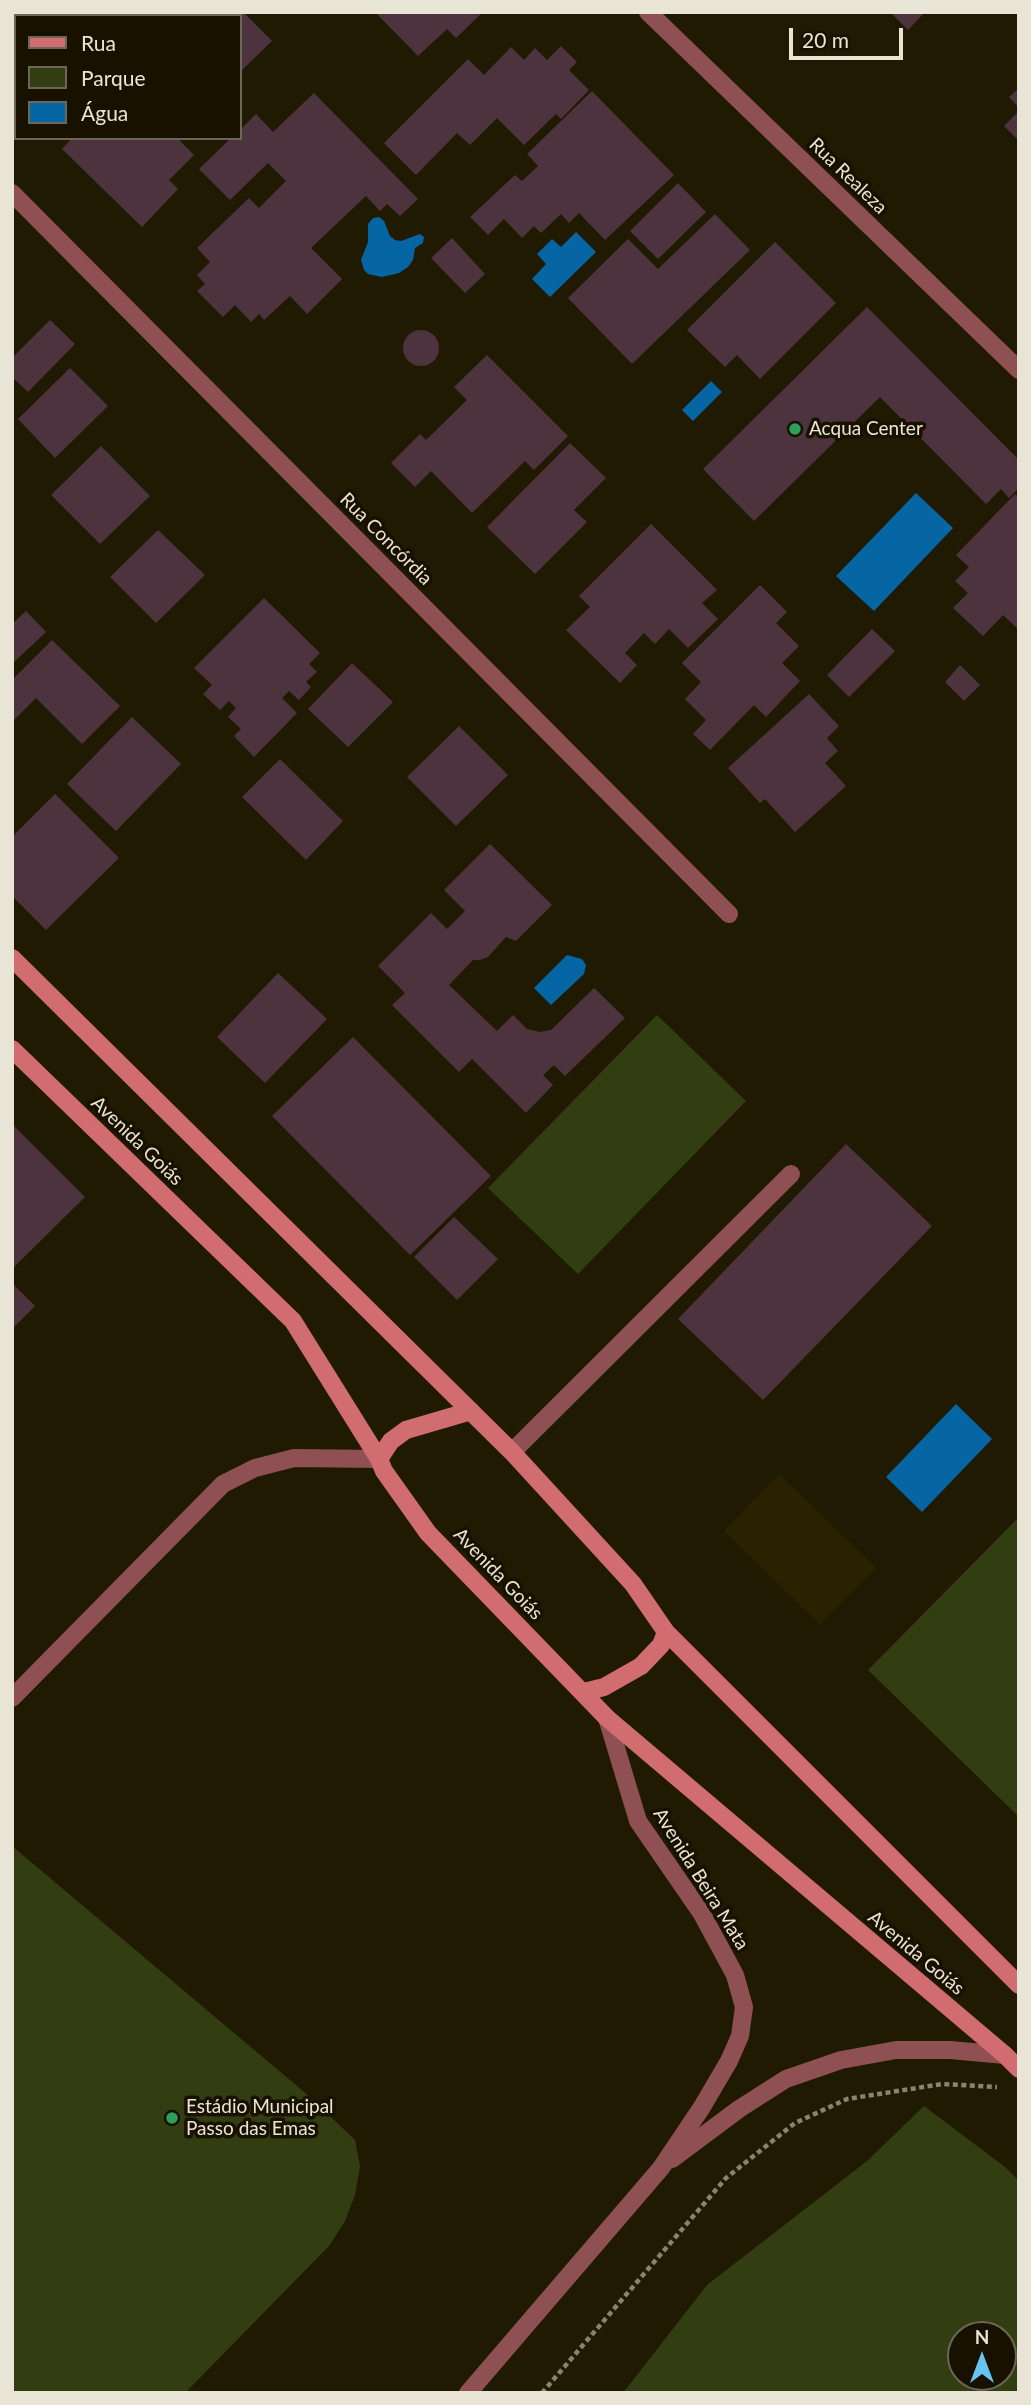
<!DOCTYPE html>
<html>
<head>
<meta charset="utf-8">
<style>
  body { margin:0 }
  #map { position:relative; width:1031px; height:2405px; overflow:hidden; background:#211a02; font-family:Lato,sans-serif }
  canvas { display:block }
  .frame { position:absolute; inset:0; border:14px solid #e9e5d6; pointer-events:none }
  .legend { position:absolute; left:14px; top:14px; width:228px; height:126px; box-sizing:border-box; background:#181100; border:2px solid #6c6656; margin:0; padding:9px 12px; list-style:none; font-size:21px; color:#e9e5d6 }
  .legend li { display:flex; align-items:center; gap:14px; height:35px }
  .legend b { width:35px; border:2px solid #6c6656 }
  .north { position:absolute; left:947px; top:2321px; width:70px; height:70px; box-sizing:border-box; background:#181100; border:2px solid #6c6656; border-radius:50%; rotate:0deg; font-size:19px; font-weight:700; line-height:28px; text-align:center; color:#e9e5d6 }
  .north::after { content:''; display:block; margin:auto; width:24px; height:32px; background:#68c4f0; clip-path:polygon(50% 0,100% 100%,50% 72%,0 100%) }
  .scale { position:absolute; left:789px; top:28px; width:114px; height:32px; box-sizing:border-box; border:4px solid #e9e5d6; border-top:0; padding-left:9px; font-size:21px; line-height:24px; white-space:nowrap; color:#e9e5d6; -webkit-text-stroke:5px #181100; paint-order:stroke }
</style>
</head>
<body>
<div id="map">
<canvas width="1031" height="2405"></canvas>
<div class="frame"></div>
<ul class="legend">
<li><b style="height:9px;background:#d16d71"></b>Rua</li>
<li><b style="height:19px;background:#333d12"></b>Parque</li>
<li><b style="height:19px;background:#0665a3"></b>Água</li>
</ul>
<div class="north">N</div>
<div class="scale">20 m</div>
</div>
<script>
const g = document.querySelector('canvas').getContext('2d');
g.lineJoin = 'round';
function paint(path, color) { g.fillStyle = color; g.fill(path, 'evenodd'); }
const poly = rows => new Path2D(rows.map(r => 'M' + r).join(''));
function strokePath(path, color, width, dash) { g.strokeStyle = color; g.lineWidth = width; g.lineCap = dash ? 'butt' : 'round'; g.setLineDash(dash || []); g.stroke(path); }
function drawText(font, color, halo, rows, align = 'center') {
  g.font = font + ' Lato,sans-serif'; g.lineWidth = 7; g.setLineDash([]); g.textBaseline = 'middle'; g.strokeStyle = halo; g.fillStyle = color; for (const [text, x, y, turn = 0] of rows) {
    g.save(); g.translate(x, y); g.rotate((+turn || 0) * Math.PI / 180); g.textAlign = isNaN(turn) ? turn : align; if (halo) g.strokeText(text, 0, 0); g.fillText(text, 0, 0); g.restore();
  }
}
const green = poly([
  [657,1015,746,1101,578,1274,488,1188],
  [1019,1517,1019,1817,868,1670],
  [12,1846,309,2096,355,2140,360,2166,355,2195,345,2221,329,2246,185,2393,12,2393],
  [924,2106,1005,2167,1019,2181,1019,2393,623,2393,707,2285,867,2161],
  [1003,2335,1003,2377,961,2377,961,2335]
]);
const sand = poly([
  [779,1474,876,1568,820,1625,724,1531]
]);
const water = poly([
  [379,217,384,221,390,236,395,240,401,241,420,234,424,237,423,243,415,248,413,260,408,267,399,273,382,277,368,274,364,270,361,260,368,242,368,224,373,218],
  [576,232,596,252,550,297,532,279,546,264,537,254,552,239,561,247],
  [711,381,722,392,693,421,682,410],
  [916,493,953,528,874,611,836,576],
  [567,955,582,959,586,965,584,974,551,1005,534,988],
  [956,1404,992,1439,922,1512,886,1477]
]);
const building = poly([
  [84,12,243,12,272,41,240,72,240,16,80,16],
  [375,12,483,12,456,38,447,29,418,56],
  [890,12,925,12,908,30],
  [561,46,577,62,569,70,589,90,561,119,556,114,524,145,497,118,470,145,457,133,416,175,384,143,468,59,484,75,511,47,524,60,535,48,547,60],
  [16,59,16,126,12,123,12,63],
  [1019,88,1019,108,1009,97],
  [592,91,674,175,605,240,579,213,569,223,561,214,541,233,534,226,522,238,504,219,488,235,470,217,515,175,522,181,538,166,527,154],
  [314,93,418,199,400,216,387,204,380,211,366,196,311,248,342,279,307,314,290,296,264,320,259,314,251,322,235,305,223,317,197,291,205,284,197,275,210,262,197,248,249,198,259,208,286,181,268,163,230,200,199,169,231,138,240,138,240,130,256,114,273,132],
  [1019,111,1019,141,1004,126],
  [72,138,177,138,194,155,169,180,178,189,142,227,62,149],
  [678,183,706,212,658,259,630,231],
  [715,214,750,250,632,364,568,298,628,239,658,269],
  [452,238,485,274,465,293,431,258],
  [775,242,836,303,760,379,737,355,725,367,687,330],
  [867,307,1019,460,1019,488,1009,498,1001,489,986,504,880,397,754,521,703,469],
  [50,320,75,344,28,392,12,377,12,358],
  '403 348a18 18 0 1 1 36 0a18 18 0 1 1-36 0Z',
  [487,355,568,436,534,470,525,461,472,513,431,471,415,487,391,463,420,434,426,440,467,400,454,387],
  [70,368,108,406,55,458,18,419],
  [570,443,606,478,574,510,587,522,535,574,487,527],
  [101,446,150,496,100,544,51,495],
  [1015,494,1019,497,1019,630,1003,615,983,636,953,608,968,593,955,581,969,567,956,555],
  [651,524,717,590,702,603,718,619,688,648,669,629,655,644,644,633,625,653,637,665,620,683,566,630,590,607,579,596],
  [158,530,205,575,156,623,110,577],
  [760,585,787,612,776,623,799,646,782,663,800,681,766,717,754,705,710,750,693,734,706,720,685,699,701,682,682,663],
  [264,598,320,653,309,664,317,672,306,682,311,687,299,700,289,691,282,698,297,713,254,757,234,736,241,729,228,717,236,708,229,701,220,710,203,694,212,685,194,668],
  [26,611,46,632,12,664,12,624],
  [872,629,895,651,849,697,827,675],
  [52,640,120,706,82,744,36,698,12,722,12,680],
  [352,663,393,702,348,747,308,709],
  [960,665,980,685,964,701,945,682],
  [809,694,839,726,827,738,838,751,825,763,846,786,795,832,765,799,760,803,728,768],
  [132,717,181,764,116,831,67,784],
  [459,726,508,775,456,826,407,777],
  [280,759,343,821,306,860,242,797],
  [55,794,119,858,46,930,12,896,12,837],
  [490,844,552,905,516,941,506,937,488,957,480,960,473,960,449,985,497,1031,513,1015,527,1029,540,1032,551,1030,594,988,625,1018,565,1076,554,1065,543,1075,553,1085,526,1113,472,1059,459,1072,392,1005,405,993,378,966,431,913,447,929,465,911,444,890],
  [278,973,327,1019,265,1083,217,1037],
  [353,1037,491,1176,410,1255,272,1116],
  [12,1124,85,1197,12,1269],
  [846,1144,932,1226,763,1400,678,1319],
  [454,1217,498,1259,457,1300,414,1257],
  [12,1283,35,1306,12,1329]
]);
const path = poly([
  [542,2393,726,2178,795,2123,847,2099,942,2084,997,2087]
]);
const lane = poly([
  [512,1452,791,1174]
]);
const street = poly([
  [648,12,1019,370],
  [12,193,729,914],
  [12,1698,223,1484,255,1468,294,1458,379,1459],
  [672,2159,739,2109,786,2079,841,2060,896,2050,950,2050,1005,2055],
  [468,2393,661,2168,702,2107,729,2061,740,2036,744,2007,735,1975,702,1914,638,1821,607,1718]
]);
const secondary = poly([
  [12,958,512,1452,633,1584,666,1632,1019,1985],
  [12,1049,293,1321,379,1459,384,1471,428,1533,607,1718,1005,2055,1019,2069],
  [379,1459,391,1441,406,1430,471,1411],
  [584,1692,604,1687,641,1666,661,1645,666,1632]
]);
const markers = [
  [795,429,7,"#2e9e5b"],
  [172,2118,7,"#2e9e5b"]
];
const streetNames = [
  ["Rua Realeza",848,176,44],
  ["Rua Concórdia",386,539,45],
  ["Avenida Goiás",137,1141,44],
  ["Avenida Goiás",498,1574,46],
  ["Avenida Beira Mata",701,1879,58],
  ["Avenida Goiás",916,1953,40]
];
const poiNames = [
  ["Acqua Center",809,429],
  ["Estádio Municipal",186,2107],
  ["Passo das Emas",186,2129]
];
paint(green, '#333d12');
paint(sand, '#2a2101');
paint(water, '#0665a3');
paint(building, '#4d333e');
strokePath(path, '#898471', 4.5, [5, 3.5]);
strokePath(lane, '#8e5052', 18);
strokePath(street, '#8e5052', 18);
strokePath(secondary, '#d16d71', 18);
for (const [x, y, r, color] of markers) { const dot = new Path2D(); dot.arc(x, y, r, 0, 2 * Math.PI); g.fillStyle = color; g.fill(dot); strokePath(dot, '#181100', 2.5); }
drawText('19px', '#e9e5d6', '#181100', streetNames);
drawText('19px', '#e9e5d6', '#181100', poiNames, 'left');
</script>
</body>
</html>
